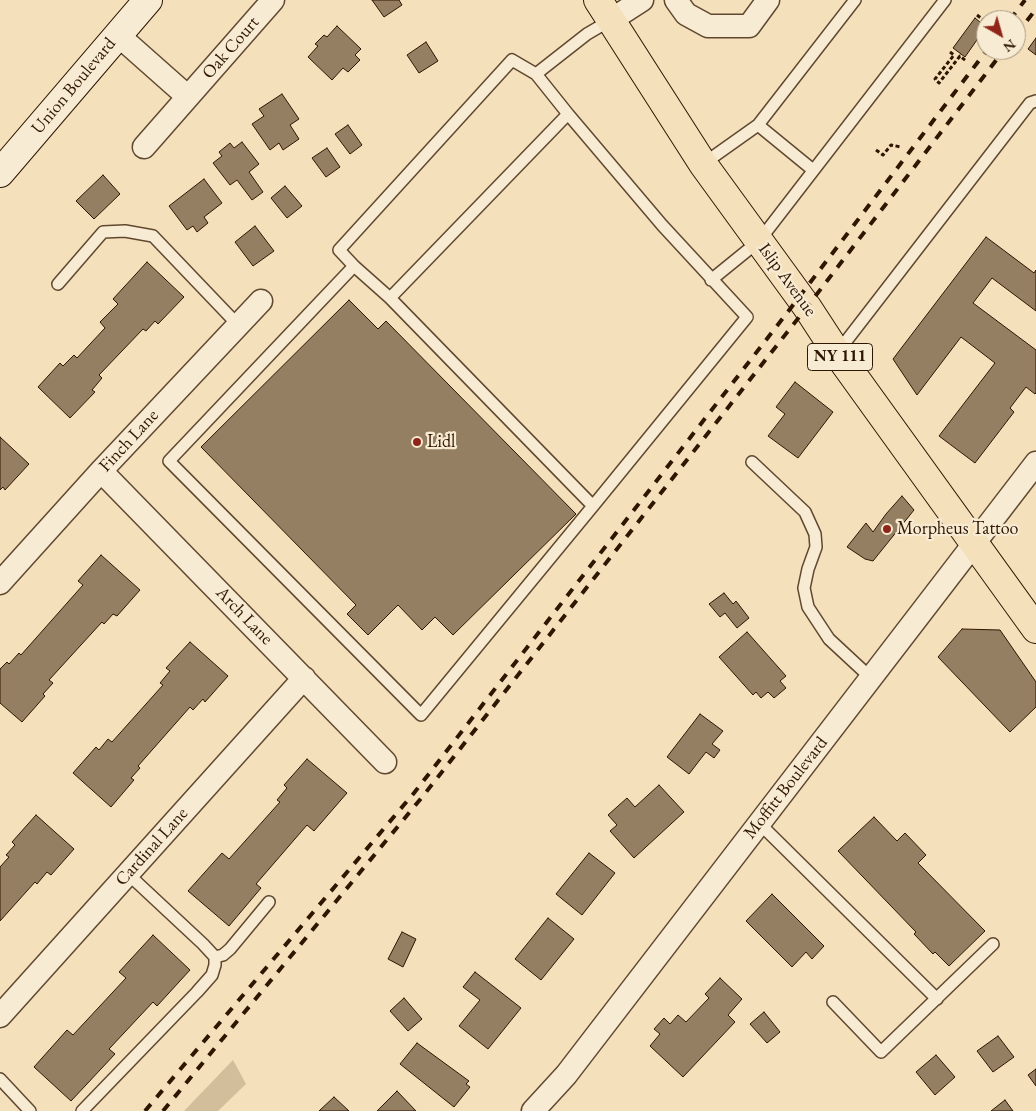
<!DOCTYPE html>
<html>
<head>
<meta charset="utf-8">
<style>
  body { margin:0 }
  #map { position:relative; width:1036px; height:1111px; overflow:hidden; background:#f4e0bb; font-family:"EB Garamond",serif }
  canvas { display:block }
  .north { position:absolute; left:976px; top:10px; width:50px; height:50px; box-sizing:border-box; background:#f8ebd3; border:1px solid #a7967f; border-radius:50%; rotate:142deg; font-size:14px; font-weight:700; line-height:20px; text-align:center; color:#2e1601 }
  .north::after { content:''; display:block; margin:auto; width:18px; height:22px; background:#8f2418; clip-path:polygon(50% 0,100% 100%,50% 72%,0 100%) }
</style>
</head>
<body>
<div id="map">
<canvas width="1036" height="1111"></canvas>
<div class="north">N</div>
</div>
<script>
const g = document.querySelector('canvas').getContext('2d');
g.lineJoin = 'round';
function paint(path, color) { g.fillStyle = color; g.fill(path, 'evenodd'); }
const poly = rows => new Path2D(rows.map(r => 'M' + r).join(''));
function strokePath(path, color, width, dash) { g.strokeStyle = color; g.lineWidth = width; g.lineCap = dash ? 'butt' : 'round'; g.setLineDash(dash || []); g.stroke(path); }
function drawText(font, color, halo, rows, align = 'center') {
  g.font = font + ' "EB Garamond",serif'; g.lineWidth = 4.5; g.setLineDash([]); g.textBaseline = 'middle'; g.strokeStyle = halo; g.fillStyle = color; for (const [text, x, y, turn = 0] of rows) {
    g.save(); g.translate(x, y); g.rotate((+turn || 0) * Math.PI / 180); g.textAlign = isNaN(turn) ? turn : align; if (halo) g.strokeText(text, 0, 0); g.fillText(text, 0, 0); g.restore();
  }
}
const green = poly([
  [233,1060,246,1084,218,1111,184,1111]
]);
const building = poly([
  [372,0,399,0,402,5,384,17,372,0],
  [975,18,986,27,965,57,953,48,975,18],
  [337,26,361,49,355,55,360,60,348,72,343,68,332,80,308,57,318,46,315,44,324,35,327,37,337,26],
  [1036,38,1036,55,1028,49,1036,38],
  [426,42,438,61,419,73,407,55,426,42],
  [282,94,299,119,290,125,299,139,283,150,279,143,270,150,252,124,264,116,259,109,282,94],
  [348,125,362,145,350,154,335,134,348,125],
  [242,142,259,164,249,172,263,192,252,200,237,180,230,185,213,163,222,156,219,152,230,143,234,148,242,142],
  [327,148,340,167,326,177,312,158,327,148],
  [103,175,120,194,94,219,76,201,103,175],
  [204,179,222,203,204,217,208,223,197,232,193,226,187,230,169,206,204,179],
  [285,186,302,206,287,218,271,198,285,186],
  [255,226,274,251,253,266,235,242,255,226],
  [986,237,1034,273,1036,270,1036,311,992,278,973,303,1036,350,1036,393,1035,394,1026,387,1010,408,1014,412,975,463,939,436,995,363,961,337,917,395,893,359,986,237],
  [147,262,184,297,158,324,155,321,146,331,143,329,99,375,102,378,92,390,95,392,70,418,38,387,60,363,63,366,74,355,77,358,105,328,100,322,118,304,113,299,147,262],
  [349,300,378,329,386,321,576,514,453,635,435,617,422,630,398,605,368,635,347,614,356,605,201,447,349,300],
  [795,382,833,412,798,458,768,436,785,414,776,407,795,382],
  [0,437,29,464,5,490,3,487,0,490,0,437],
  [902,496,914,510,873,561,865,559,847,547,866,523,873,532,886,514,902,496],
  [101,555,140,590,117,616,113,614,104,624,102,622,49,680,53,683,43,694,45,696,22,722,0,703,0,669,7,662,9,664,19,653,21,655,83,585,78,581,101,555],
  [724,593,733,604,736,601,749,618,737,628,725,613,720,617,709,604,724,593],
  [962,629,1000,630,1036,682,1036,707,1010,732,938,657,962,629],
  [747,632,786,676,780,681,786,688,774,698,768,692,761,698,756,692,753,695,719,657,747,632],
  [190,642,228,676,205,702,203,699,193,710,190,707,138,766,140,768,131,778,134,780,111,807,73,773,96,747,99,750,108,739,112,742,163,685,160,683,170,671,166,668,190,642],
  [700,714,723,731,712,744,720,750,714,758,706,752,689,774,667,757,700,714],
  [307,759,347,793,314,831,307,825,256,884,261,888,229,926,188,891,222,853,229,859,280,802,277,800,287,788,284,785,307,759],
  [659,785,684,812,634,858,610,831,617,825,608,815,627,798,635,807,659,785],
  [36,815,74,849,51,875,47,872,37,884,35,882,0,921,0,867,9,857,6,855,15,845,12,842,36,815],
  [874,817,897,841,905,833,926,855,918,863,985,931,949,966,935,952,933,954,914,934,916,932,838,851,874,817],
  [589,853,615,873,582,915,556,894,589,853],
  [772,894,824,946,812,959,806,952,792,967,746,921,772,894],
  [548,918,574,939,541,980,515,959,548,918],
  [402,932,416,939,403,967,388,959,402,932],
  [153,935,190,970,157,1006,153,1002,109,1049,115,1054,71,1101,34,1067,67,1030,73,1035,126,978,119,972,153,935],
  [475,972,521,1008,488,1049,459,1026,480,1000,463,987,475,972],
  [720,978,742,999,728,1015,735,1022,683,1077,650,1046,660,1034,654,1029,664,1018,670,1024,678,1015,686,1022,709,998,705,994,720,978],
  [404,998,422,1019,408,1031,390,1011,404,998],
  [764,1012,780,1032,767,1043,750,1024,764,1012],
  [998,1036,1014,1057,993,1072,977,1051,998,1036],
  [417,1043,469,1081,466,1084,470,1087,454,1107,400,1064,417,1043],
  [936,1055,955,1077,935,1095,916,1072,936,1055],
  [1036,1069,1036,1086,1028,1075,1036,1069],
  [397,1091,416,1111,377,1111,397,1091],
  [334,1097,349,1111,319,1111,334,1097],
  [1005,1100,1013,1111,991,1111,1005,1100]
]);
const path = poly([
  [977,15,986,22],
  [950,52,954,55,935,79,939,83,960,56,966,61],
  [876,150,883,155,891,145,901,147]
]);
const service = poly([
  [536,74,587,34,611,20],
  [758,125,813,170],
  [703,164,758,125,855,0],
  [354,266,339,250,512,60,536,74,568,114,390,298,593,506,747,317,662,225,568,114],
  [711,280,759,241,945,0],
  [58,284,103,232,125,231,153,236,238,325],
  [390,298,354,266,169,461,421,715,593,506],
  [837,353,1030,103,1036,101],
  [752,462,805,512,815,534,816,547,808,569,804,588,808,607,829,639,871,678],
  [759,823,937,999],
  [215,957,223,955,230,949,269,902],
  [833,1002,881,1052,993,944],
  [0,1079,30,1111],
  [82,1111,197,992,212,975,215,965,215,957,203,944,128,874]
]);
const minor = poly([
  [676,0,686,14,708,26,749,26,768,0],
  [611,20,642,0],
  [118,35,188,97],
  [144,147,273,0],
  [101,471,385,762],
  [0,583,101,471,261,301],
  [0,1016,304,678],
  [533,1111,566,1075,1036,463]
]);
const secondary = poly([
  [0,173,148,0]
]);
const primary = poly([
  [598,0,703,164,807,307,837,353,1036,629]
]);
const rail = poly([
  [1010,20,1025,0],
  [1016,35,1036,9],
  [145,1111,414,793,787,313,987,50],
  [163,1111,423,796,807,307,1004,50]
]);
const markers = [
  [417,442,5,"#8f2418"],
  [887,529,5,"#8f2418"]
];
const shields = [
  [840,357,65]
];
const shieldNames = [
  ["NY 111",840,357]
];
const streetNames = [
  ["Oak Court",231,48,-49],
  ["Union Boulevard",74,86,-50],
  ["Islip Avenue",787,280,54],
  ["Finch Lane",129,441,-47],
  ["Arch Lane",244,616,46],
  ["Moffitt Boulevard",786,788,-52],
  ["Cardinal Lane",152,847,-48]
];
const poiNames = [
  ["Lidl",427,442],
  ["Morpheus Tattoo",897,529]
];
paint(green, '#d2be9b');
paint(building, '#957f62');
strokePath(building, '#2e1601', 1);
strokePath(service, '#604830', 14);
strokePath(minor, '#604830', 25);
strokePath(secondary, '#2e1601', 30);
strokePath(primary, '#2e1601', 30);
strokePath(path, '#2e1601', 3, [4, 2.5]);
strokePath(service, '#f8ebd3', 11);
strokePath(minor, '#f8ebd3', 22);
strokePath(secondary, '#f8ebd3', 28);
strokePath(primary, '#f4e0bb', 28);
strokePath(rail, '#2e1601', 4, [9, 9]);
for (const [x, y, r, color] of markers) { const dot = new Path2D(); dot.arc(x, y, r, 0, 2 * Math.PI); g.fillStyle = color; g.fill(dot); strokePath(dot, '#f8ebd3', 2); }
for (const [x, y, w] of shields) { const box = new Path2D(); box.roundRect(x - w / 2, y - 13.5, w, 27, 4); g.fillStyle = '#f8ebd3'; g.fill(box); strokePath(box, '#2e1601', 1); }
drawText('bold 16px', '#2e1601', null, shieldNames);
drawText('18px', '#2e1601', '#f8ebd3', streetNames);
drawText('18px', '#2e1601', '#f8ebd3', poiNames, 'left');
</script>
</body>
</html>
